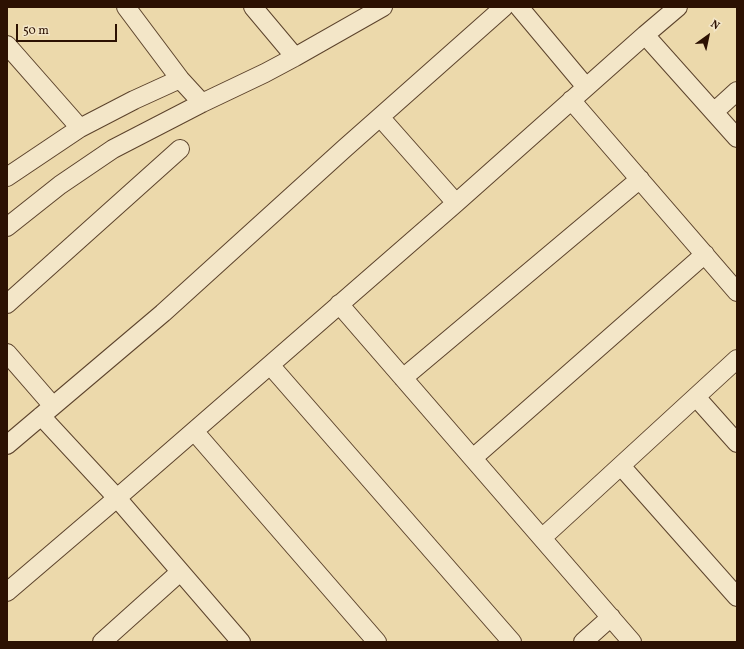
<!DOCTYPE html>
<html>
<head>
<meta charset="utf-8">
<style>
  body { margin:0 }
  #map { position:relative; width:744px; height:649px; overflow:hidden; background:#ecd9ab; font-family:Vollkorn,serif }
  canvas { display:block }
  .frame { position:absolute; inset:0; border:8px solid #2c1102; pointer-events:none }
  .north { position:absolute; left:688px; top:16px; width:40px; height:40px; -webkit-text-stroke:3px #f3e6c8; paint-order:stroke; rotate:33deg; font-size:11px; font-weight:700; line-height:16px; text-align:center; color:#2c1102 }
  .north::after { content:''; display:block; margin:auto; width:14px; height:18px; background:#2c1102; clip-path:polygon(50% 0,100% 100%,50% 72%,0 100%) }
  .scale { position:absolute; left:16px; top:24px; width:101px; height:18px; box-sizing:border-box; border:2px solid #2c1102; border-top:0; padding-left:5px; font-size:12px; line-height:14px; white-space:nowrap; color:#2c1102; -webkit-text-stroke:3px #f3e6c8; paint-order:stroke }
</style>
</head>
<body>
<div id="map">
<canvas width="744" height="649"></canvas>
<div class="frame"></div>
<div class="north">N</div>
<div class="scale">50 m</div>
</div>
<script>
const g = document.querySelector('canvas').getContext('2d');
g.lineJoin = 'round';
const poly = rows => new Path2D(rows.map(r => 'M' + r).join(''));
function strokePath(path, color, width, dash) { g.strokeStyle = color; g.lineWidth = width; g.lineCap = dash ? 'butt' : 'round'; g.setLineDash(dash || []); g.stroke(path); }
const minor = poly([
  [126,7,180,79,202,103],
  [253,7,295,57],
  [519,7,586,87],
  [645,35,737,138],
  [7,45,80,128],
  [571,100,737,292],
  [714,112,737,91],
  [380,117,456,203],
  [7,177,80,128,134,100,180,79],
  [7,227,60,185,113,149,202,103,265,73,295,57,383,7],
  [7,304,180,149],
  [339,304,632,642],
  [7,353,53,406],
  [270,365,512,642],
  [403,378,640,179],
  [696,397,737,443],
  [41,416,117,498,241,642],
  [194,431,377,642],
  [7,445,163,313,345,148,380,117,504,7],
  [473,458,705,254],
  [621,466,737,597],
  [542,538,737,359],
  [7,592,117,498,270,365,456,203,645,35,678,7],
  [102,642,180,572],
  [583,642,611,617]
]);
strokePath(minor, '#5c432c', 20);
strokePath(minor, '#f3e6c8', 18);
</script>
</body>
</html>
